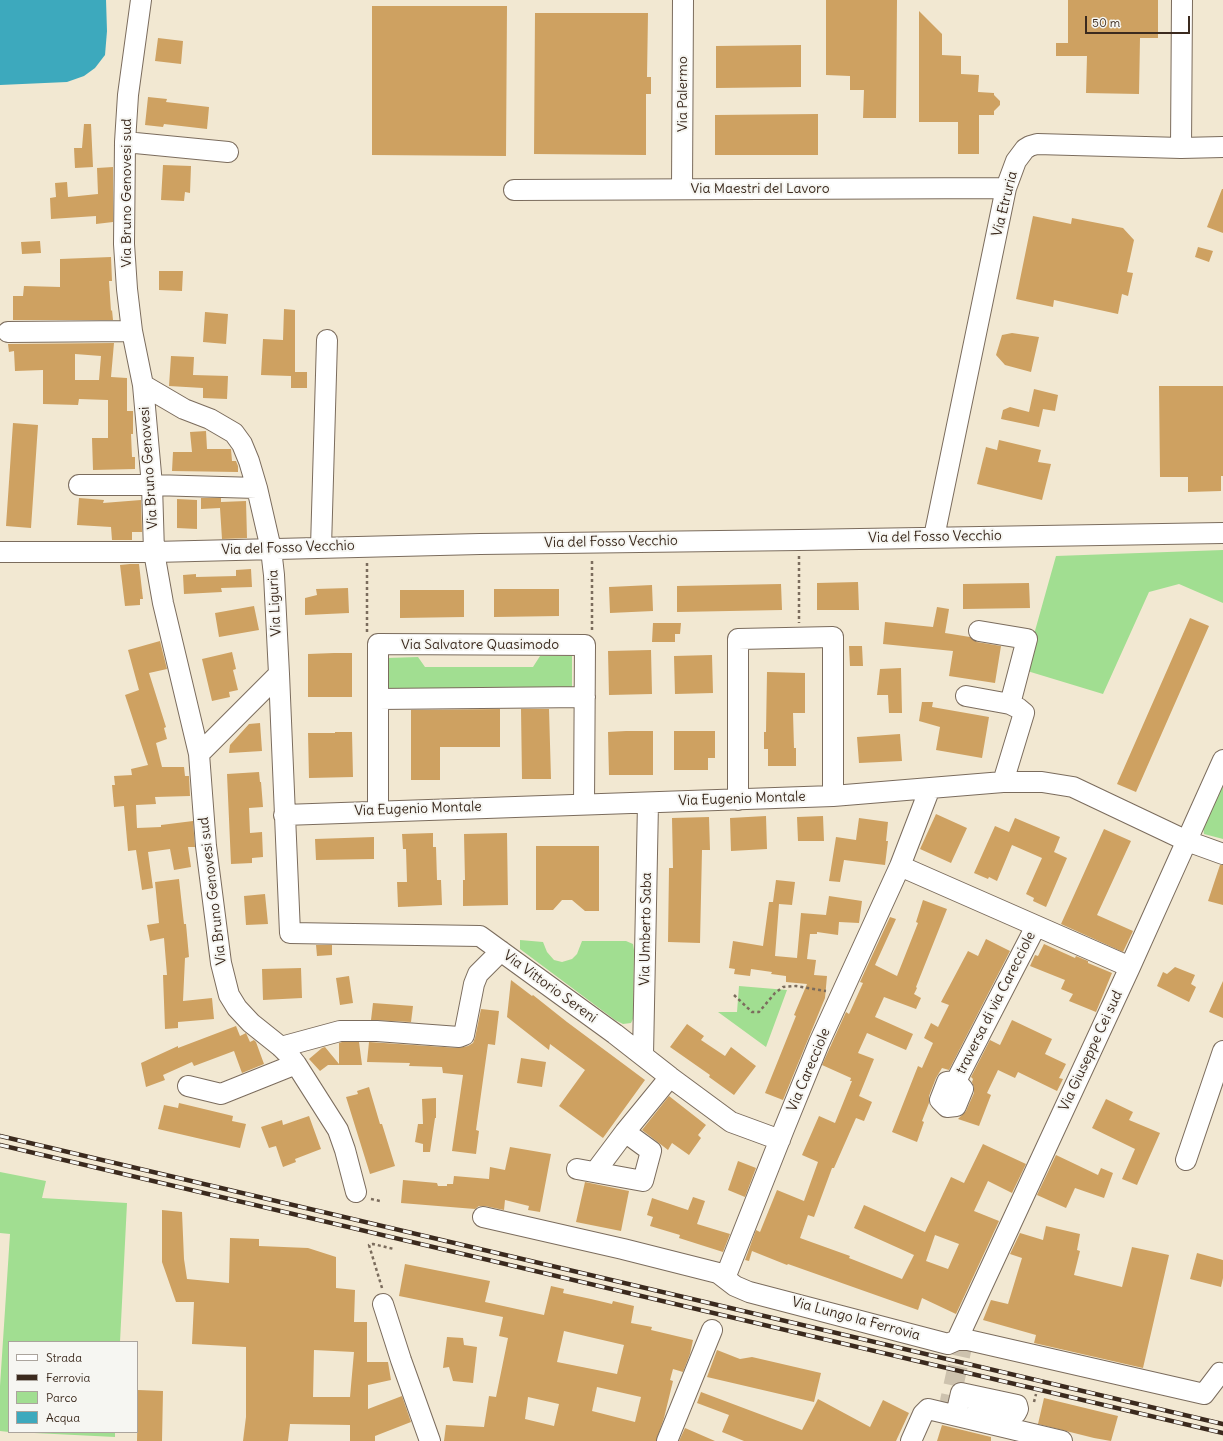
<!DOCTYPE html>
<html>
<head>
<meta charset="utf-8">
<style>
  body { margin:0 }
  #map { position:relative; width:1223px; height:1441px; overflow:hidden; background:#f2e8d2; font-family:Delius,sans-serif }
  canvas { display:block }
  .legend { position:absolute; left:8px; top:1341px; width:130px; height:92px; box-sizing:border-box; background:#f6f6f2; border:1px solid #aba49d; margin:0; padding:5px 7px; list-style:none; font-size:12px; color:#3b2a1e }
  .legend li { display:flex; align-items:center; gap:8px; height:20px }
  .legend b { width:20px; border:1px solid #aba49d }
  .scale { position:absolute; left:1085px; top:16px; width:105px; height:18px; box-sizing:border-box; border:2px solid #3b2a1e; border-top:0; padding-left:5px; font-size:12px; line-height:14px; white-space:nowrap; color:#3b2a1e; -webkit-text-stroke:3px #f6f6f2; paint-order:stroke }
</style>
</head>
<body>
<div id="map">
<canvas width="1223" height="1441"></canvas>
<ul class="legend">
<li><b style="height:5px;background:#fff"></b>Strada</li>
<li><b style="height:5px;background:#3b2a1e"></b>Ferrovia</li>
<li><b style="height:11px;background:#a1de91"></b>Parco</li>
<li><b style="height:11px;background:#3da9bd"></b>Acqua</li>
</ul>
<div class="scale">50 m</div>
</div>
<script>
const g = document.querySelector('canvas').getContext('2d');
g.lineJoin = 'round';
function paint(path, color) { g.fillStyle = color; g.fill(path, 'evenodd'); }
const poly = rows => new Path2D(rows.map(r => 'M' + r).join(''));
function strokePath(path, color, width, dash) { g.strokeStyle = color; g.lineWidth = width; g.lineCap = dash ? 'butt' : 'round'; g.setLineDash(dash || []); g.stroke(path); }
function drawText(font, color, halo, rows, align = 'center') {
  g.font = font + ' Delius,sans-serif'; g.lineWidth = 4; g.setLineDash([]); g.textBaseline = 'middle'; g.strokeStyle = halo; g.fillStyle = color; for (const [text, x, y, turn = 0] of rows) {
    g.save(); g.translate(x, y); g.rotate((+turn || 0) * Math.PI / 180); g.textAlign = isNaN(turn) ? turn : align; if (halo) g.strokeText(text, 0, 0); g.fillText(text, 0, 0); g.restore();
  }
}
const green = poly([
  [1223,550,1223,603,1179,584,1149,592,1103,694,1024,670,1056,556],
  [540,656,572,656,572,688,387,690,387,658,418,657,425,667,533,667],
  [1223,782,1223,839,1204,834,1203,827],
  [520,940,543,942,547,952,554,960,562,962,572,959,577,954,582,941,626,941,633,944,634,950,633,1019,631,1023,623,1024,615,1020,520,949],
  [739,986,787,990,766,1047,718,1012,737,1012],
  [0,1172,46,1181,42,1198,127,1203,120,1342,9,1342,9,1432,0,1431,0,1386,10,1234,0,1233],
  [14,1432,115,1432,115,1437]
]);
const water = poly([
  [0,0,106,0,107,31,105,55,95,68,84,76,67,82,0,85]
]);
const building = poly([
  [826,0,897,0,896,118,863,118,864,90,850,90,850,76,826,75],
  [1068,0,1158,0,1158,38,1140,38,1139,94,1086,93,1087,56,1056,56,1056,43,1068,43],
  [372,6,507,6,506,156,372,155],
  [919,11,942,34,942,55,961,56,961,74,979,75,978,92,994,93,994,95,1000,101,1000,105,994,111,994,115,979,115,979,154,958,154,958,122,919,122],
  [535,13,648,13,647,77,651,77,651,94,646,94,646,155,534,154],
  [158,38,183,41,181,64,155,61],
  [801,45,801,87,716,88,716,46],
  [148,97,167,99,166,102,209,107,207,129,164,124,163,127,145,125],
  [818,114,818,155,715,155,715,115],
  [84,124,91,124,93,167,75,168,74,148,82,148],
  [163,165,191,166,190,193,185,192,184,201,161,200],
  [113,167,113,222,96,224,96,216,51,219,50,198,56,197,55,183,67,182,68,197,98,194,97,168],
  [1222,189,1223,189,1223,233,1207,227],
  [1033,216,1071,224,1072,218,1123,228,1134,240,1127,272,1133,273,1128,296,1122,294,1118,314,1054,300,1053,307,1016,299],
  [40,241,41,253,22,254,21,242],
  [1198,247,1213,251,1209,262,1195,257],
  [111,257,112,281,109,281,111,311,112,310,113,320,13,320,13,296,23,296,24,286,60,287,60,259],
  [159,271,183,271,182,291,159,290],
  [284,309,295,310,295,372,307,372,307,388,291,388,291,376,261,375,263,339,283,340],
  [205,312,228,314,226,344,203,342],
  [1012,333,1039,337,1031,372,1005,365,996,355,1002,335],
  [114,343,111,377,127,378,127,411,133,411,133,434,131,434,132,457,135,457,135,469,93,470,92,438,108,438,108,400,79,399,78,405,43,404,43,370,15,371,14,351,9,352,8,344],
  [75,354,101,356,99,380,75,380],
  [171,356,194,357,193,375,228,376,227,399,203,398,203,388,169,386],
  [1159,386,1223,386,1223,476,1221,476,1221,491,1188,492,1188,477,1160,477],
  [1034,389,1058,395,1055,411,1043,409,1039,427,1001,419,1003,410,1010,407,1029,412],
  [13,423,38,425,31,528,6,526],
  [206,431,207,449,231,449,232,461,236,461,238,466,238,472,172,471,173,452,192,452,190,432],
  [999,440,1041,450,1038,462,1051,464,1042,500,977,484,986,447,997,450],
  [79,498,104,500,103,503,141,500,142,532,132,532,132,540,112,540,111,527,77,525],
  [201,498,221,498,221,502,246,501,247,538,222,539,220,508,201,509],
  [177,499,197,500,197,529,177,528],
  [130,564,139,564,143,599,140,599,140,605,125,606,120,565],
  [251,569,252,587,221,588,222,592,184,594,183,575,196,574,196,577,236,576,236,570],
  [858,582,859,610,817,610,817,583],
  [1029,583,1030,608,963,609,963,584],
  [781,584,782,610,677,612,677,586],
  [652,585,653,611,610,613,609,587],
  [348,588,349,613,305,615,305,598,317,595,316,589],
  [494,589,559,589,559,616,494,617],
  [400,590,464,590,464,617,400,618],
  [254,606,259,630,219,637,215,613],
  [937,607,949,609,945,633,970,637,977,642,1001,646,995,683,949,676,953,651,883,644,885,622,933,627],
  [1190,618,1209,626,1136,792,1117,784],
  [653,623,681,623,680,634,675,634,675,642,652,642],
  [160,641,167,669,149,673,166,727,164,728,167,739,156,743,162,767,184,767,185,776,189,776,190,796,155,797,156,804,136,805,137,828,161,827,161,825,193,821,195,847,188,847,191,867,174,870,170,849,148,852,153,888,142,890,136,850,128,851,124,806,114,807,112,785,115,785,114,776,132,775,131,769,148,765,125,695,139,690,128,650],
  [849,646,862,646,863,666,850,666],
  [651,650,652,694,609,695,608,651],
  [232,652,236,669,233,670,238,690,229,692,230,697,212,701,202,659],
  [334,653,352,653,352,697,308,697,308,654],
  [712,655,713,693,675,694,674,656],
  [901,668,902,713,889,713,888,695,877,695,880,669],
  [767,672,805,673,805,713,793,713,794,748,796,748,796,766,768,766,768,749,764,749,764,732,766,732],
  [922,702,933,702,932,707,989,717,982,758,936,750,940,727,919,721],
  [500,709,500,747,440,747,440,780,411,780,411,710],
  [521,709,549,709,551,779,522,779],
  [260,723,262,751,229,753,230,745,249,724],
  [626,731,653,731,653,775,609,775,608,732],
  [674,731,715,731,715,758,708,758,708,770,674,770],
  [335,732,352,732,353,777,309,778,308,733,335,733],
  [900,734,902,761,859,763,857,737],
  [259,772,260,782,261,782,263,807,249,808,250,833,262,832,263,857,252,858,252,863,231,864,227,774],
  [936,814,967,828,951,863,920,849],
  [766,816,767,849,731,851,730,818],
  [823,816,824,841,798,841,797,817],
  [709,817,710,850,702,850,700,943,668,942,669,868,673,868,672,818],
  [859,818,888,822,886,841,888,841,885,865,844,860,840,882,829,881,836,837,856,840],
  [1015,818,1060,837,1054,852,1067,858,1046,907,1033,901,1034,898,1026,894,1042,858,1012,845,997,881,989,877,988,879,974,873,995,826,1009,832],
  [1104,829,1131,841,1097,915,1133,931,1123,952,1061,924],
  [433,833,433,847,436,847,437,880,441,880,442,905,398,907,397,882,407,882,406,849,403,849,402,834],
  [507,833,508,905,463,906,463,880,465,880,464,834],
  [374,837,374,859,316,860,315,839],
  [536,846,599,846,599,911,585,911,572,900,562,900,553,910,536,910],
  [1220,865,1223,865,1223,905,1208,901],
  [179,879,184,924,186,924,189,957,185,958,183,1001,212,998,214,1019,178,1022,178,1028,165,1029,163,975,167,975,164,938,150,941,147,925,159,923,155,882],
  [776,880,795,882,792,905,779,904,775,956,797,958,801,913,826,915,829,896,862,901,859,923,839,922,838,935,817,932,817,934,810,934,807,959,816,960,814,975,827,976,825,998,783,1100,765,1093,796,1016,794,1015,807,984,786,982,786,976,771,974,772,972,751,969,750,976,734,974,735,969,729,968,733,941,763,946,769,902,773,902],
  [265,894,268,924,246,925,244,896],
  [923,900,947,909,916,987,917,988,914,994,921,998,916,1009,884,997,875,1017,913,1034,906,1050,867,1033,858,1053,874,1059,859,1096,872,1102,864,1121,856,1118,834,1168,832,1168,814,1217,808,1215,800,1238,850,1256,849,1258,902,1279,914,1255,854,1228,864,1205,925,1232,951,1177,964,1183,983,1144,1026,1164,1012,1193,988,1181,974,1211,999,1221,956,1314,922,1298,918,1310,788,1264,787,1265,752,1251,749,1261,745,1260,756,1230,760,1232,777,1190,804,1201,818,1162,802,1155,819,1116,835,1123,852,1081,850,1081,851,1078,822,1065,846,1012,849,1014,863,983,860,982,890,917,896,919,875,965,897,976,918,923,916,922],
  [935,1235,959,1244,948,1269,926,1261],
  [986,939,1010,951,949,1070,942,1068,936,1078,929,1096,929,1103,922,1121,924,1122,917,1142,892,1132,918,1066,922,1068,933,1043,924,1038,931,1023,938,1027,949,1005,941,1002,968,951,978,956],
  [1044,944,1075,958,1076,956,1088,961,1088,963,1112,973,1096,1012,1069,1001,1073,994,1061,989,1065,980,1030,966,1035,955,1038,956],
  [316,945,332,945,332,955,317,956],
  [1175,967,1195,975,1191,984,1196,987,1189,1002,1157,986,1163,972,1167,974],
  [301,968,302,998,263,1000,262,969],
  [349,976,353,1003,340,1005,336,978],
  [511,980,532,996,533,995,567,1022,645,1080,603,1138,559,1106,585,1070,550,1044,549,1050,507,1017],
  [1223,981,1223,1018,1209,1012],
  [373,1003,413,1006,411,1022,371,1020],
  [481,1009,499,1011,495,1045,488,1044,476,1130,479,1131,476,1154,452,1151,463,1075,443,1073,442,1067,409,1066,410,1063,367,1062,369,1042,458,1048,468,1046,473,1043,475,1038],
  [1012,1020,1052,1039,1045,1054,1066,1064,1059,1078,1063,1079,1057,1091,1018,1072,1015,1078,998,1070,987,1093,991,1095,979,1126,958,1119,966,1111,974,1093,974,1088,972,1082,973,1079,971,1077,990,1040,1000,1045],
  [687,1024,704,1036,701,1040,725,1056,731,1047,756,1066,734,1095,709,1077,710,1075,670,1047],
  [236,1026,240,1036,246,1033,250,1042,254,1040,256,1042,264,1064,242,1073,234,1051,194,1066,192,1062,163,1075,165,1080,146,1087,141,1063,178,1046,178,1048],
  [342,1042,359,1042,362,1065,328,1065,320,1071,309,1059,322,1048,325,1047,339,1064,339,1043],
  [521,1058,546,1062,542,1087,517,1083],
  [369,1087,380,1124,382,1124,395,1166,370,1174,346,1097,358,1094,357,1091],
  [669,1096,706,1125,698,1135,701,1138,689,1155,672,1143,668,1150,642,1130],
  [436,1098,436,1118,435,1118,430,1152,423,1152,423,1144,415,1142,418,1124,423,1124,422,1099],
  [1106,1099,1133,1112,1129,1120,1160,1133,1137,1185,1122,1179,1135,1149,1092,1128],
  [179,1103,233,1116,232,1121,246,1124,240,1148,158,1129,164,1105,178,1108],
  [309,1116,321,1149,295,1159,296,1162,283,1167,276,1146,269,1148,261,1127,282,1120,283,1125],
  [510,1147,551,1154,540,1212,528,1210,529,1206,505,1200,504,1210,485,1206,479,1206,475,1209,401,1203,403,1180,437,1183,438,1186,447,1186,447,1184,453,1184,454,1176,489,1179,490,1167,505,1170],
  [1056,1155,1098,1175,1101,1168,1113,1173,1104,1198,1075,1188,1066,1208,1037,1195],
  [738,1161,756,1168,745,1197,728,1190],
  [585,1182,629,1191,621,1231,576,1222],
  [693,1197,705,1201,697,1224,730,1234,723,1252,679,1238,680,1235,650,1226,653,1217,647,1215,652,1198,688,1210],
  [162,1210,182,1212,184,1259,187,1279,229,1283,230,1238,259,1239,259,1246,308,1248,336,1257,336,1288,355,1290,354,1322,367,1322,367,1362,388,1362,391,1380,368,1385,368,1409,402,1396,411,1422,375,1436,375,1441,350,1441,350,1425,290,1424,288,1441,243,1441,246,1417,246,1347,192,1344,194,1302,176,1302,162,1262],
  [314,1350,354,1352,350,1397,313,1397],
  [1046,1226,1080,1234,1077,1250,1080,1251,1074,1275,1122,1287,1132,1247,1169,1255,1143,1368,1034,1343,1036,1335,983,1320,991,1300,1008,1304,1022,1258,1010,1254,1020,1233,1043,1240],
  [1197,1253,1223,1260,1223,1278,1221,1287,1190,1279],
  [405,1264,490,1281,485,1302,544,1315,551,1286,564,1289,563,1293,591,1299,612,1304,613,1301,634,1306,631,1323,652,1327,651,1330,693,1340,690,1354,683,1372,673,1369,670,1380,673,1381,664,1418,656,1441,444,1441,446,1425,484,1427,489,1396,496,1397,508,1338,499,1336,503,1317,399,1296],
  [564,1331,624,1345,617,1374,557,1362],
  [597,1387,641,1397,635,1422,592,1411],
  [528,1397,559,1404,554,1426,525,1419],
  [447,1337,463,1338,464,1345,477,1347,473,1383,453,1381,449,1367,443,1368],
  [717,1350,740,1359,752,1357,821,1373,814,1402,707,1377],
  [138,1390,163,1391,162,1441,137,1441],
  [701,1392,802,1430,818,1399,870,1427,883,1400,909,1413,896,1441,744,1441,722,1432,729,1415,697,1403],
  [1044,1398,1118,1416,1111,1441,1094,1438,1038,1424],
  [942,1425,991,1437,991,1441,937,1441],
  [685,1428,715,1441,679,1441]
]);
const minorTunnel = poly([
  [964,1404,950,1401,966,1329]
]);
const path = poly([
  [799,556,799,623],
  [367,563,367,632],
  [592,630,592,559],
  [734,995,752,1012,759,1012,775,993,783,987,796,986,826,991],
  [371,1199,380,1201],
  [382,1288,369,1245,373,1244,394,1249],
  [1034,1402,1036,1394]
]);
const minor = poly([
  [141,0,128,95,125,142,124,244,127,289,132,331,143,385,152,485,154,552,163,603,199,754,206,846,221,963,229,995,237,1008,251,1023,281,1047,288,1054,296,1064,338,1130,345,1150,356,1192],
  [125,142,228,152],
  [1181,148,1223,147],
  [682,189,683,0],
  [514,190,1006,188],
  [8,332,132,331],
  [143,385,184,409,210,419,234,433,242,444,249,461,257,488,271,549,274,575,279,674,199,754],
  [79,485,152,485,257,488],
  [934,537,1006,188,1016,161,1025,149,1030,146,1037,144,1181,148,1182,0],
  [321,547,327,340],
  [0,552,154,552,480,544,799,540,1223,533],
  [979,631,1027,639,1010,704,1018,708,1024,713,1003,782],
  [279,674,290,933,480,936,615,1034,670,1077,731,1122,780,1140],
  [966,696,1010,704],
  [378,699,585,697],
  [738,800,738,639,833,637,833,796],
  [378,811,378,644,585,645,584,804],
  [284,815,833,796,1003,782,1042,782,1073,787,1187,841,1223,854],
  [900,866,1130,967],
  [281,1047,340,1031,377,1031,459,1037,464,1035,474,984,478,974,501,951],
  [643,1055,648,803],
  [956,1081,1036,926],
  [956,1081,963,1089,956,1106,947,1107,940,1100,947,1082,956,1081],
  [188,1086,221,1094,296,1064],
  [1186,1160,1223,1051],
  [577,1169,643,1181,651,1151,625,1132],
  [595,1172,625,1132,670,1077],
  [483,1217,623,1249,718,1273,735,1286,749,1292,948,1344,957,1340,968,1340,1204,1394,1220,1373,1223,1374],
  [725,1278,784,1129,819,1043,900,866,930,788],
  [383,1304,401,1360,430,1441],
  [957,1340,1130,967,1223,760],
  [956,1415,961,1393,1017,1405,1018,1409,1016,1413,1013,1415,978,1407],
  [667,1441,712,1330],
  [911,1441,923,1414,928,1409,1062,1441]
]);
const rail = poly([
  [0,1136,1223,1424],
  [0,1145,1223,1433]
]);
const streetNames = [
  ["Via Palermo",683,94,-90],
  ["Via Maestri del Lavoro",760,189],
  ["Via Bruno Genovesi sud",127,193,-90],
  ["Via Etruria",1005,204,-76],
  ["Via Bruno Genovesi",149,468,-94],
  ["Via del Fosso Vecchio",935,537,-1],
  ["Via del Fosso Vecchio",611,542,-1],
  ["Via del Fosso Vecchio",288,548,-2],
  ["Via Liguria",275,603,-93],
  ["Via Salvatore Quasimodo",480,645],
  ["Via Eugenio Montale",742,799,-2],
  ["Via Eugenio Montale",418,809,-2],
  ["Via Bruno Genovesi sud",213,891,-97],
  ["Via Umberto Saba",646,929,-89],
  ["Via Vittorio Sereni",550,987,36],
  ["traversa di via Carecciole",996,1003,-63],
  ["Via Giuseppe Cei sud",1091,1051,-65],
  ["Via Carecciole",809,1070,-67],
  ["Via Lungo la Ferrovia",856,1319,15]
];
paint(green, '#a1de91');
paint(water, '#3da9bd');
paint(building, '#cea161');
strokePath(minorTunnel, '#cdc2ae', 20, [20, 10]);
strokePath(minor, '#7b6c5d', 22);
strokePath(path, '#7b6c5d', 2.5, [3, 3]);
strokePath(minor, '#fff', 20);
strokePath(rail, '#3b2a1e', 4.5);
strokePath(rail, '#f6f6f2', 3, [9]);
drawText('14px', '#3b2a1e', '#f6f6f2', streetNames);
</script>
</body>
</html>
